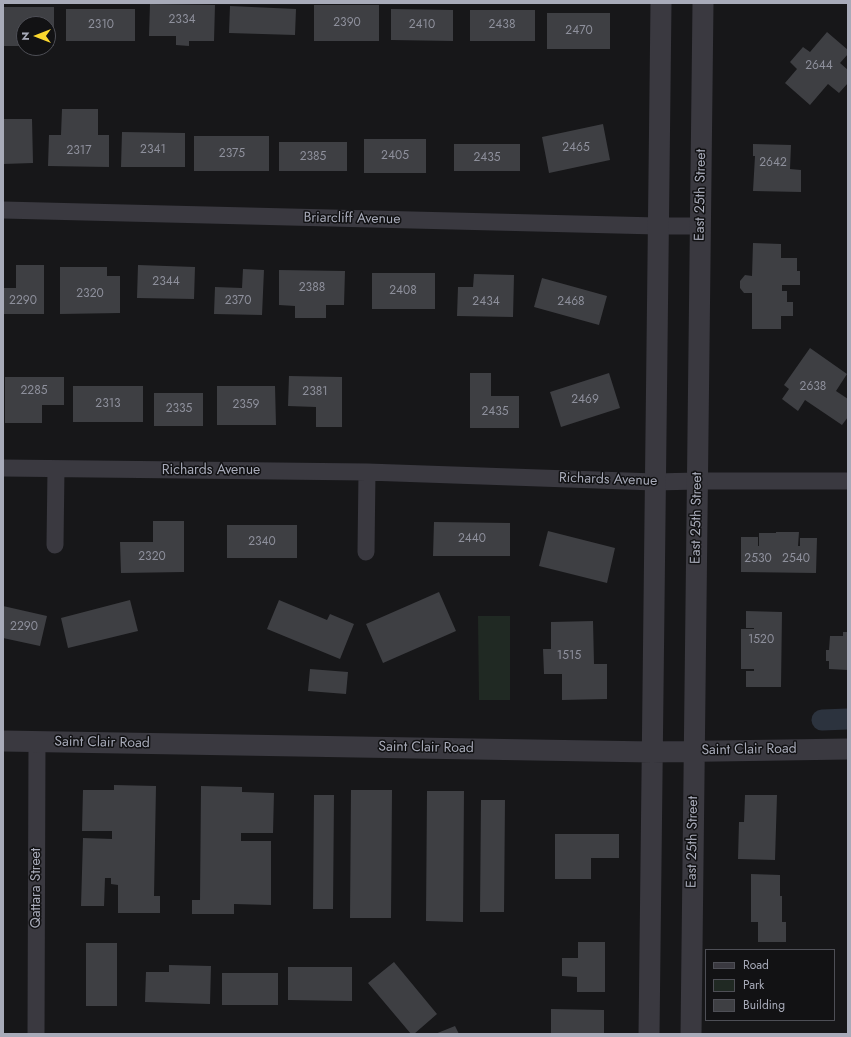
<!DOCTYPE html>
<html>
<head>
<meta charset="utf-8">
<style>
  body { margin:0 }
  #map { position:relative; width:851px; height:1037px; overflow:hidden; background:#171719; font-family:Jost,sans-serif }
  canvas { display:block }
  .frame { position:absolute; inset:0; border:4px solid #a8abb9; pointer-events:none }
  .legend { position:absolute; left:705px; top:949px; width:130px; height:72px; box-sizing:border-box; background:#121214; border:1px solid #4e4f56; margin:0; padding:5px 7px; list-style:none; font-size:12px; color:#a8abb9 }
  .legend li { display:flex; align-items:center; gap:8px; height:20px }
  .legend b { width:20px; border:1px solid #4e4f56 }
  .north { position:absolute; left:16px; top:16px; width:40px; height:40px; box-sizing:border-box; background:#121214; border:1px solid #4e4f56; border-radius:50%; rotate:270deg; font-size:11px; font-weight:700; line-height:16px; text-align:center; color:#a8abb9 }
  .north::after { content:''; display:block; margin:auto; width:14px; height:18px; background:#fad72e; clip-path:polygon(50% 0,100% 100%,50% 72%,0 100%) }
</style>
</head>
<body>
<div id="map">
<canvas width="851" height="1037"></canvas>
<div class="frame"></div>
<ul class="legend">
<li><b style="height:5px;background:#3a3940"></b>Road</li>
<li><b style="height:11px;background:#202923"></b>Park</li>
<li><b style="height:11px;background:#3e3f43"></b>Building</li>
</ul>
<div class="north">N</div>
</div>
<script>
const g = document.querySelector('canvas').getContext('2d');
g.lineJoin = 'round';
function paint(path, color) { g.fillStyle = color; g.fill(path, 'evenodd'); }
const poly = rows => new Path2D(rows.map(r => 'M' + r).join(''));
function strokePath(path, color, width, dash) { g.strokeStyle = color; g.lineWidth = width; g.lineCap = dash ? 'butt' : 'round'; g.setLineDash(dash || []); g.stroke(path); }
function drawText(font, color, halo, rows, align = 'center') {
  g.font = font + ' Jost,sans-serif'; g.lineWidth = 3; g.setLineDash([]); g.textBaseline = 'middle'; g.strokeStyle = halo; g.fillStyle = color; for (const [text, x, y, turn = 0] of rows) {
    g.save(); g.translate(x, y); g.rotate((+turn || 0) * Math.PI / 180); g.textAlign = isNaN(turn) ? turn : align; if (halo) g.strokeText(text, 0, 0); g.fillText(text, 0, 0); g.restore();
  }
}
const green = poly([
  [478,616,510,616,510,700,479,700]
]);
const canal = poly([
  [822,720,848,719]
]);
const building = poly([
  [150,4,215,5,214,41,189,41,189,46,176,45,176,36,149,36],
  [314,5,379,5,379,41,314,41],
  [230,6,296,9,295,35,229,33],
  [3,7,54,7,54,46,48,46,48,24,24,24,24,46,3,46],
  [66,9,135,9,135,41,66,41],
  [391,9,453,10,453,41,391,40],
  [470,10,535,10,535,41,470,41],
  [547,13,610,13,610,49,547,49],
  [827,32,848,50,848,54,840,63,848,70,848,83,839,93,828,84,810,105,785,83,797,69,790,62,803,47,810,52],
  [62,109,98,109,98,135,109,135,109,167,48,166,49,135,61,135],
  [3,119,32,119,33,163,3,164],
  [603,124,610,160,549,173,542,137],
  [122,132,185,133,185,167,121,167],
  [194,136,269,136,269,171,194,171],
  [364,139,426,139,426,173,364,173],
  [279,142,347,142,347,171,279,171],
  [454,144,520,144,520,171,454,171],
  [753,144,791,145,790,169,801,170,801,192,753,191,755,156,753,156],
  [753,243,781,244,781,258,797,258,797,271,800,271,800,285,782,285,782,291,787,291,787,302,793,302,793,316,781,316,781,329,752,329,752,293,744,293,740,288,740,281,745,275,752,276],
  [16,265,44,265,44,314,3,314,3,288,16,288],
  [138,265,195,267,194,299,137,298],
  [60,267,107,267,107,276,120,276,120,313,60,314],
  [243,269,264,270,262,315,214,314,215,287,242,288],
  [279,270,345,271,344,305,326,305,326,318,295,318,295,306,279,305],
  [372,273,435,273,435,309,372,309],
  [474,274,514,275,513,317,457,316,458,287,473,287],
  [542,278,607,296,599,325,534,307],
  [810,348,847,374,836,391,848,399,848,417,842,425,805,400,798,411,782,399,789,389,784,385],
  [470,373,491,373,491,396,519,396,519,428,470,428],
  [609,373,620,408,561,427,550,392],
  [289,376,342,377,342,427,316,427,316,407,288,406],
  [5,377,64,377,64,405,42,405,42,423,5,423],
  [73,386,143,386,143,422,73,422],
  [217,386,275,386,276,425,217,425],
  [154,393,203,393,203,426,154,426],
  [153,521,184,521,184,572,121,573,120,542,153,542],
  [434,522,510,523,510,556,433,556],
  [227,525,297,525,297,558,227,558],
  [548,531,615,548,607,583,539,566],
  [776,532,799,532,798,546,800,546,800,538,817,538,816,573,741,572,741,537,758,537,758,546,759,546,759,533,776,533],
  [439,592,456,631,383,663,366,624],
  [130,600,138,631,68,648,61,618],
  [279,600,327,620,330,614,354,624,340,659,267,629],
  [3,606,47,616,40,646,3,638],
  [746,611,782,612,781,687,746,687,746,671,754,671,754,669,741,669,741,629,754,629,754,628,746,628],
  [593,621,594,664,607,664,607,699,562,700,562,674,544,674,543,649,551,649,551,622],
  [843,632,848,632,848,670,829,669,829,661,826,661,826,650,829,650,830,636,843,636],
  [310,669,348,672,346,694,308,691],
  [114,785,156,786,154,896,160,896,160,913,118,913,118,885,111,884,111,878,105,878,104,906,81,906,83,838,112,839,112,831,82,831,83,790,114,790],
  [201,786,242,787,242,792,274,793,273,833,241,833,241,841,271,841,271,905,234,904,234,914,192,914,192,900,200,900],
  [351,790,392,790,391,918,350,918],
  [427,791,464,791,463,922,426,921],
  [314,795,334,795,333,909,313,909],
  [745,795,777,795,775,860,738,859,739,822,744,822],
  [481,800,505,800,504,912,480,912],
  [555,834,619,834,619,858,591,858,591,879,555,879],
  [751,874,780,875,780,896,782,896,782,922,786,922,786,942,758,942,758,922,751,922],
  [578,942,605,942,605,992,577,992,577,977,562,976,562,958,578,958],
  [86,943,117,943,117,1006,86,1006],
  [394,962,437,1014,414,1034,411,1034,368,983],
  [169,965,211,966,210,1004,145,1002,146,972,169,972],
  [288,967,352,967,352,1001,288,1000],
  [222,973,278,973,278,1005,222,1005],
  [551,1009,604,1010,604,1034,551,1034],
  [455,1026,459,1034,435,1034]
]);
const minor = poly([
  [3,210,658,226,700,226],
  [3,468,367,472,655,482,697,481,848,481],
  [55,545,56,469],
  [366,552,367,472],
  [36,1034,37,742]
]);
const tertiary = poly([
  [3,741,652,752,848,749],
  [649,1034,661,3],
  [691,1034,703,3]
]);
const numberNames = [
  ["2334",182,20],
  ["2390",347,23],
  ["2310",101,25],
  ["2410",422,25],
  ["2438",502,25],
  ["2470",579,31],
  ["2644",819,66],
  ["2465",576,148],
  ["2341",153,150],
  ["2317",79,151],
  ["2375",232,154],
  ["2405",395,156],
  ["2385",313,157],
  ["2435",487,158],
  ["2642",773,163],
  ["2344",166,282],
  ["2388",312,288],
  ["2408",403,291],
  ["2320",90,294],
  ["2290",23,301],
  ["2370",238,301],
  ["2434",486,302],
  ["2468",571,302],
  ["2638",813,387],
  ["2285",34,391],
  ["2381",315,392],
  ["2469",585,400],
  ["2313",108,404],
  ["2359",246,405],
  ["2335",179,409],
  ["2435",495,412],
  ["2440",472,539],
  ["2340",262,542],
  ["2320",152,557],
  ["2530",758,559],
  ["2540",796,559],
  ["2290",24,627],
  ["1520",761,640],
  ["1515",569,656]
];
const streetNames = [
  ["East 25th Street",701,195,-89],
  ["Briarcliff Avenue",352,219,1],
  ["Richards Avenue",211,471],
  ["Richards Avenue",608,480,2],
  ["East 25th Street",697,518,-89],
  ["Saint Clair Road",102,743,1],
  ["Saint Clair Road",426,748,1],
  ["Saint Clair Road",749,750,-1],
  ["East 25th Street",693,842,-89],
  ["Qattara Street",37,888,-90]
];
paint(green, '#202923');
strokePath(canal, '#2c333e', 21);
paint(building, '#3e3f43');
strokePath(minor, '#3a3940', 17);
strokePath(tertiary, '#3a3940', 21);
drawText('12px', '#8e909c', null, numberNames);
drawText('14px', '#a8abb9', '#121214', streetNames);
</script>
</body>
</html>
